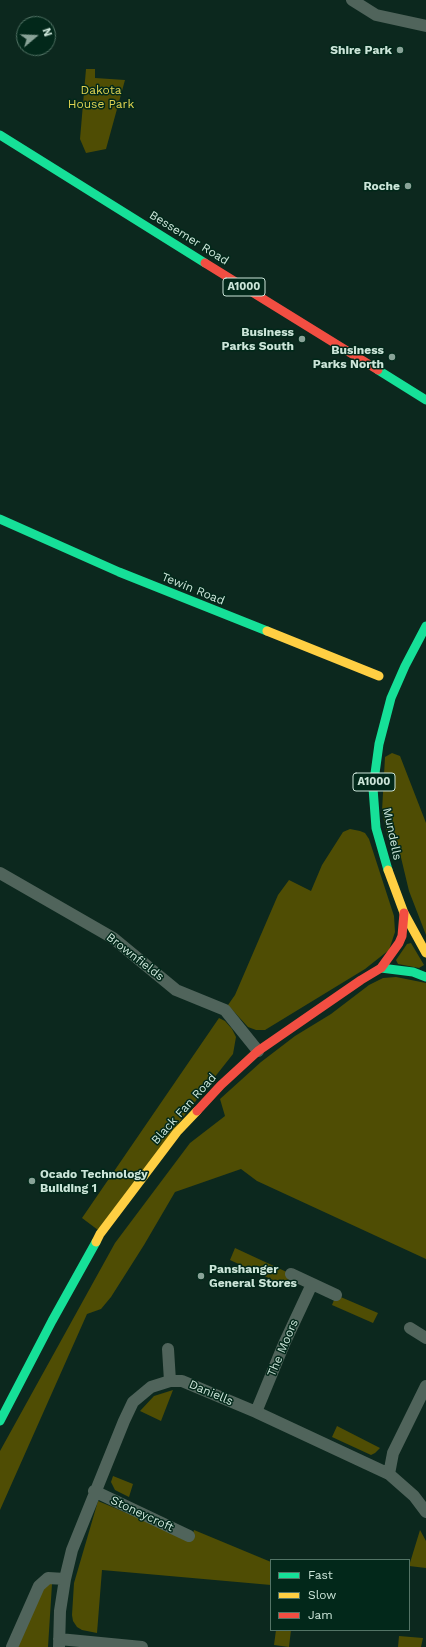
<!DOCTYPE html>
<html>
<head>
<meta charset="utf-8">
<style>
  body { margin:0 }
  #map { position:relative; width:426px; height:1647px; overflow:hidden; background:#0c281e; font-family:"Work Sans",sans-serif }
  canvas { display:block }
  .legend { position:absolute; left:270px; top:1559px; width:140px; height:72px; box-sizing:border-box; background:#02281a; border:1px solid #537466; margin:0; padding:5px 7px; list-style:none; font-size:12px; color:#cce5d9 }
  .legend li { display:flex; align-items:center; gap:8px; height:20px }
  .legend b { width:20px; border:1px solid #537466 }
  .north { position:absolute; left:16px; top:16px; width:40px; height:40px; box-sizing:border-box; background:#02281a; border:1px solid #537466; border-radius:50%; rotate:71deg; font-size:11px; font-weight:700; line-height:16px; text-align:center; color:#cce5d9 }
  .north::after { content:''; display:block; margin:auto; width:14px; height:18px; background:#89a398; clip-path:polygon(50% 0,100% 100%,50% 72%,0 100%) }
</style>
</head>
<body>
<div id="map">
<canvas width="426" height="1647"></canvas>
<ul class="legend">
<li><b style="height:5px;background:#16e098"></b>Fast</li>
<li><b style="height:5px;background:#ffcf43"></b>Slow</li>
<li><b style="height:5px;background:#f24e42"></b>Jam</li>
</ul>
<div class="north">N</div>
</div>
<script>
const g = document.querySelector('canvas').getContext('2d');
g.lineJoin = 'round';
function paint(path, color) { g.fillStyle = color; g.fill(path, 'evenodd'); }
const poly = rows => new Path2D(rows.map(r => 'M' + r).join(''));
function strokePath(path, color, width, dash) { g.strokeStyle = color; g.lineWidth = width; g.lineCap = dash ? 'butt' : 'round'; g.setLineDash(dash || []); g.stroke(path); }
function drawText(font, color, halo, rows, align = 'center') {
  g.font = font + ' "Work Sans",sans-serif'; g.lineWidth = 3; g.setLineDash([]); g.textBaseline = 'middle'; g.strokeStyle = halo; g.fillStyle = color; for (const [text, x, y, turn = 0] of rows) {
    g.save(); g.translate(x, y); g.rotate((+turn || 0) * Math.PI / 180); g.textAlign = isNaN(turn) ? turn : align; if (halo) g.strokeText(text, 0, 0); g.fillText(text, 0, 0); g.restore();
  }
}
const green = poly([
  [86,69,95,69,95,78,125,80,106,149,86,153,80,139],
  [392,753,400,756,426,823,426,935,409,891,398,845,388,838,382,811,385,757],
  [350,829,360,831,365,833,369,839,394,916,395,932,389,950,365,969,265,1030,256,1030,248,1027,228,1005,235,995,278,895,289,880,311,891,322,865,343,832],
  [411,943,424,965,419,968,398,964,396,960,407,944],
  [396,977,426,983,426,1259,257,1181,241,1169,175,1192,144,1245,111,1297,101,1309,87,1314,0,1510,0,1451,115,1243,190,1143,225,1116,220,1099,261,1062,295,1036,331,1014,369,985,383,978],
  [219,1018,225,1021,232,1029,236,1037,233,1054,184,1116,98,1230,82,1218],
  [235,1248,291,1274,286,1286,230,1260],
  [336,1295,378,1313,373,1323,332,1305],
  [173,1390,161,1421,140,1411,154,1396],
  [337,1426,380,1448,375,1453,371,1455,332,1437],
  [113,1476,133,1484,129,1497,115,1490,111,1482],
  [98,1501,191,1540,194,1530,271,1562,271,1585,102,1570,97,1633,82,1630,77,1627,73,1621,72,1615,74,1583],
  [420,1530,426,1541,426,1568,409,1566],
  [49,1582,52,1584,48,1647,12,1647,40,1591],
  [276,1630,291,1630,289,1647,274,1645],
  [399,1636,423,1638,421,1647,398,1647]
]);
const street = poly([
  [352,0,376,15,426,26],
  [0,873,113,938,176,990,225,1010,258,1051],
  [291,1274,336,1295],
  [410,1328,426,1338],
  [168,1349,170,1381],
  [256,1412,284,1344,312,1284],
  [389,1474,393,1453,426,1386],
  [94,1491,189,1536],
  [59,1639,142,1647],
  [12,1647,39,1586,48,1578,65,1579],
  [59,1647,60,1611,65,1579,72,1550,124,1421,133,1402,151,1387,170,1381,182,1381,256,1412,389,1474,414,1496,426,1512]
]);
const fast = poly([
  [0,135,205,263],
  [378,370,426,400],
  [0,519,119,572,267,631],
  [388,870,376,828,373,788,379,744,391,698,405,666,426,626],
  [381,968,413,972,426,977],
  [0,1421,52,1321,96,1242]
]);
const slow = poly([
  [267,631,379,676],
  [388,870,404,913,426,953],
  [96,1242,100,1234,177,1132,197,1111]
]);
const jam = poly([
  [205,263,378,370],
  [197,1111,221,1085,258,1051,361,980,381,968,399,943,402,936,404,913]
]);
const markers = [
  [400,50,4,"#89a398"],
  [408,186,4,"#89a398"],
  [302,339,4,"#89a398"],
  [392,357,4,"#89a398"],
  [32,1181,4,"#89a398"],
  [201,1276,4,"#89a398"]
];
const shields = [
  [244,287,42],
  [374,782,42]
];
const shieldNames = [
  ["A1000",244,287],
  ["A1000",374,782]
];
const poiNames = [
  ["Shire Park",392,50],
  ["Roche",400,186],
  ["Business",294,332],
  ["Parks South",294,346],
  ["Business",384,350],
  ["Parks North",384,364],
  ["Ocado Technology",40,1174,"left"],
  ["Building 1",40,1188,"left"],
  ["Panshanger",209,1269,"left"],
  ["General Stores",209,1283,"left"]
];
const parkNames = [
  ["Dakota",101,90],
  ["House Park",101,104]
];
const streetNames = [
  ["Bessemer Road",189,238,32],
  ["Tewin Road",193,589,22],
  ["Mundells",392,834,78],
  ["Brownfields",135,957,38],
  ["Black Fan Road",184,1109,-48],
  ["The Moors",283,1348,-67],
  ["Daniells",211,1393,23],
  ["Stoneycroft",142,1514,25]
];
paint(green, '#4f4d04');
strokePath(street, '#50645b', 12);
strokePath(fast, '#16e098', 9);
strokePath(slow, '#ffcf43', 9);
strokePath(jam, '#f24e42', 9);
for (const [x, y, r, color] of markers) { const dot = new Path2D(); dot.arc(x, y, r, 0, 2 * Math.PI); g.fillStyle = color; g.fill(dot); strokePath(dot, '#02281a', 1.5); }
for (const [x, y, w] of shields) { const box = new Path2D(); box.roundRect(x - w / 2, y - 9, w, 18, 3); g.fillStyle = '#02281a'; g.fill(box); strokePath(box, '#cce5d9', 1); }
drawText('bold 11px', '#cce5d9', null, shieldNames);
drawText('bold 12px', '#cce5d9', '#02281a', poiNames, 'right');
drawText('12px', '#dfd352', '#02281a', parkNames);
drawText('12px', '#cce5d9', '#02281a', streetNames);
</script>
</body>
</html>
